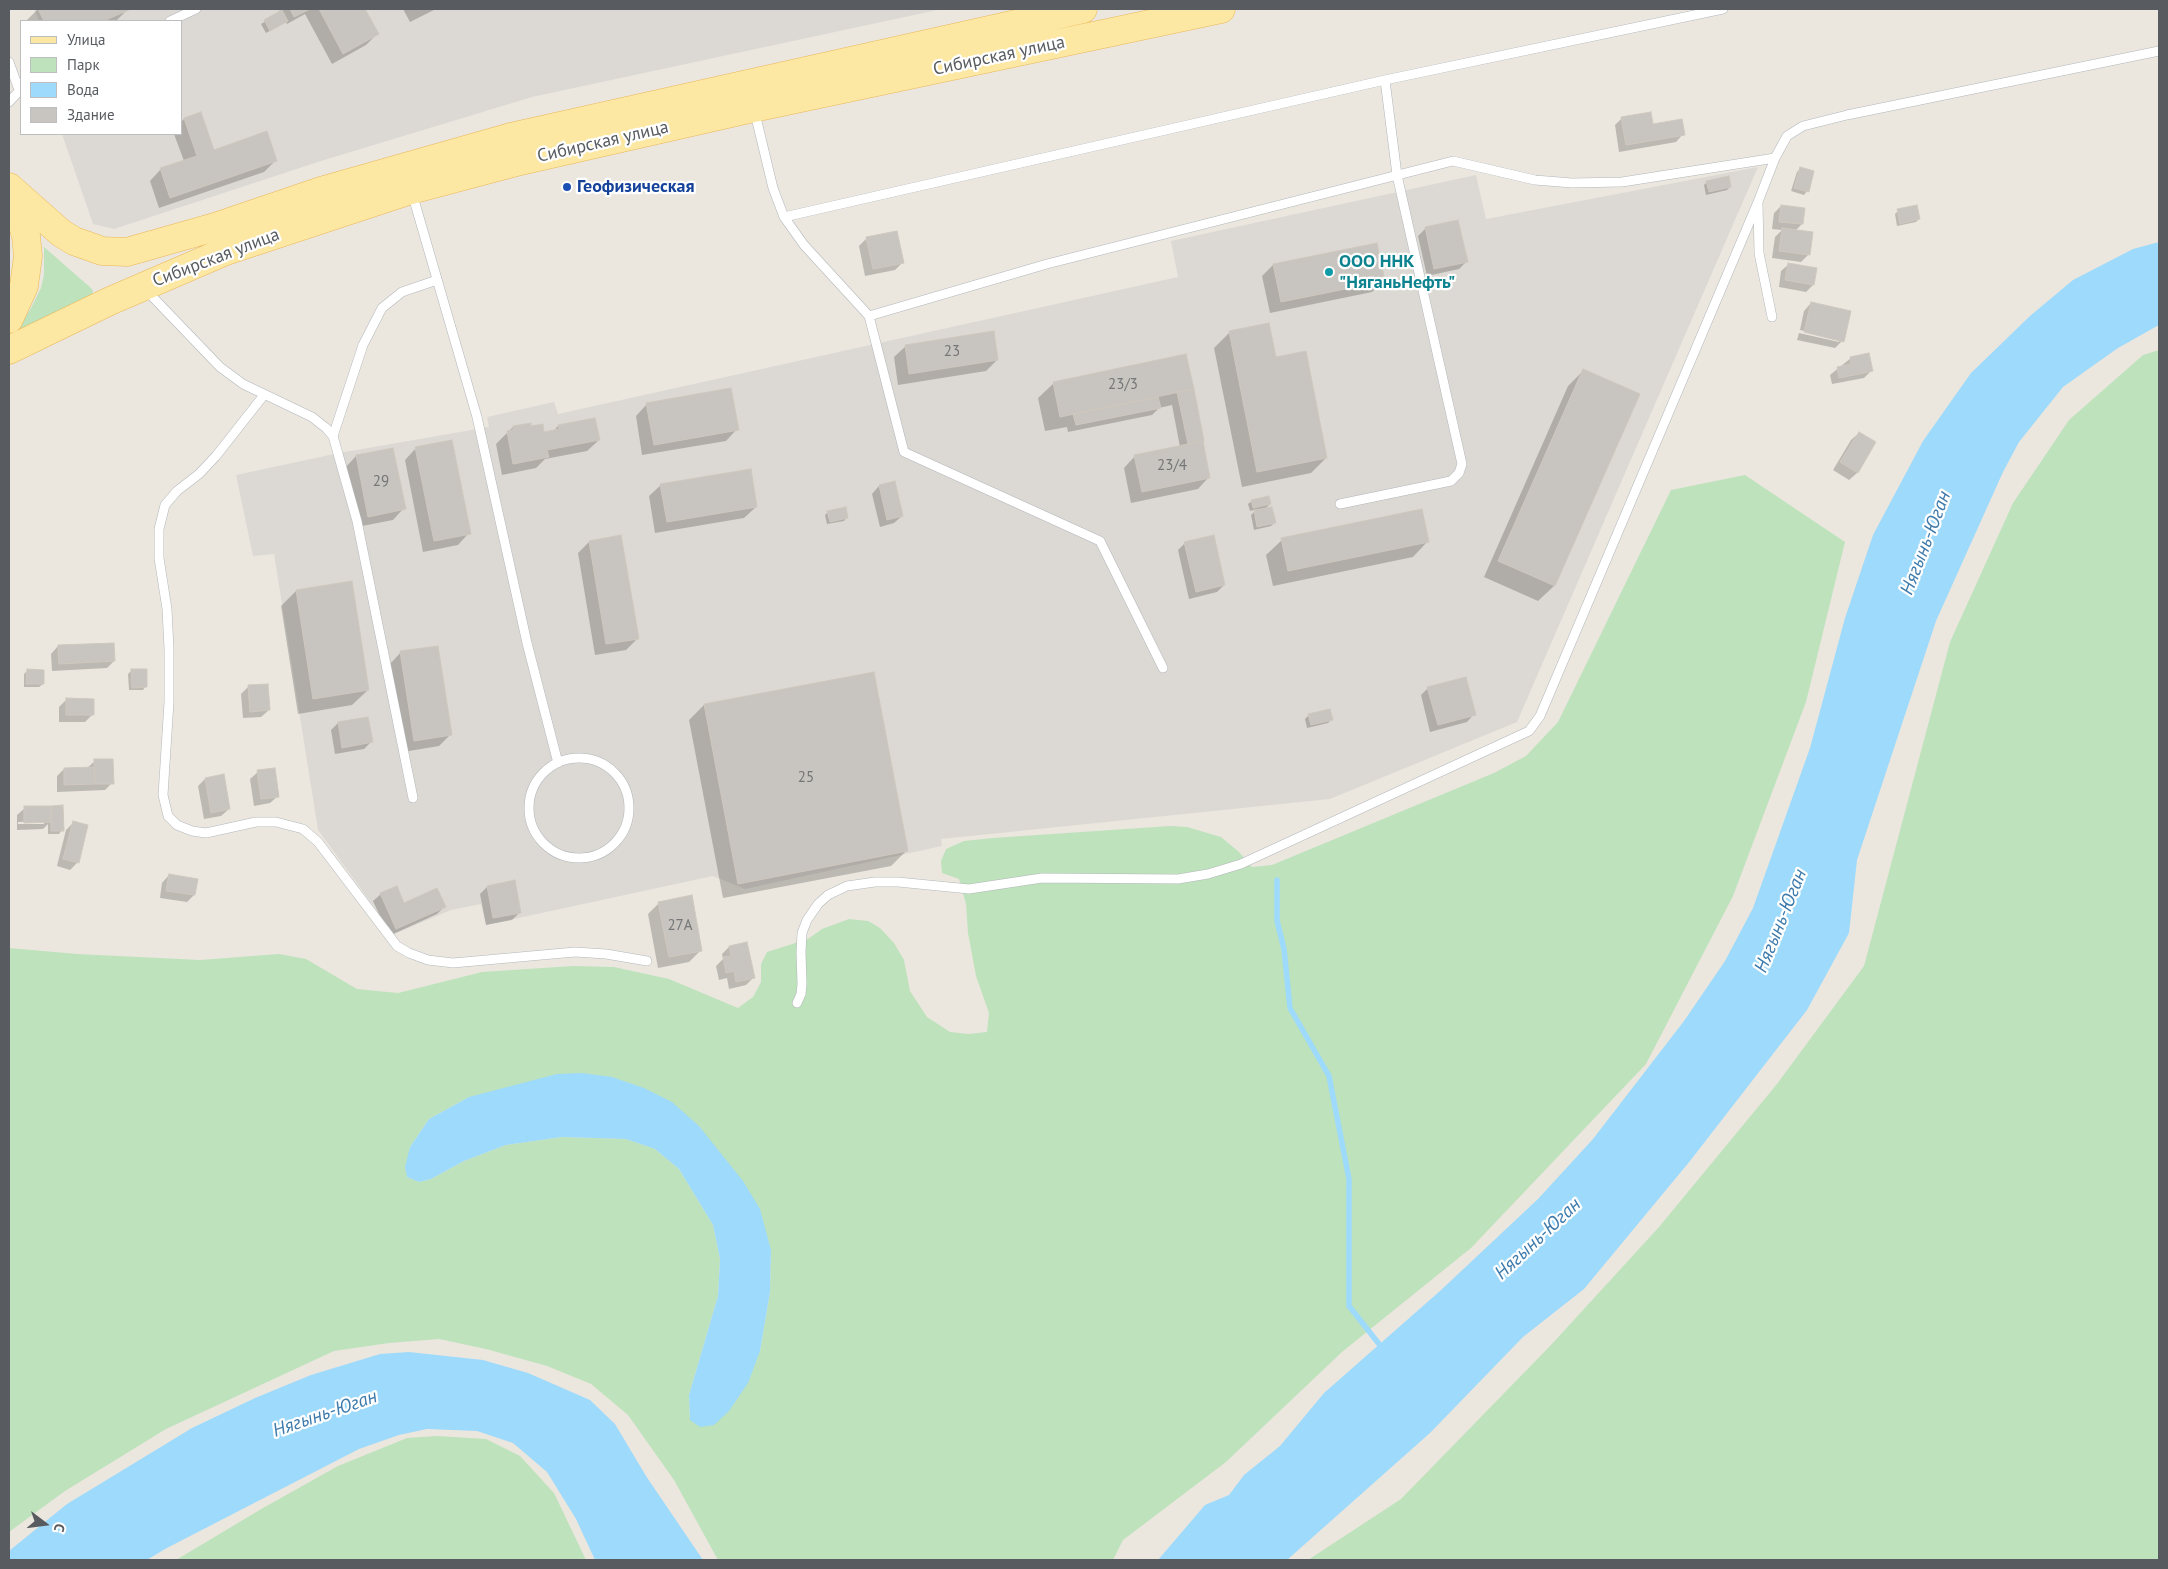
<!DOCTYPE html>
<html>
<head>
<meta charset="utf-8">
<style>
  body { margin:0 }
  #map { position:relative; width:2168px; height:1569px; overflow:hidden; background:#ebe7df; font-family:"PT Sans",sans-serif }
  canvas { display:block }
  .frame { position:absolute; inset:0; border:10px solid #585c60; pointer-events:none }
  .legend { position:absolute; left:20px; top:20px; width:162px; height:115px; box-sizing:border-box; background:#fff; border:1px solid #bcbebf; margin:0; padding:6px 9px; list-style:none; font-size:15px; color:#585c60 }
  .legend li { display:flex; align-items:center; gap:10px; height:25px }
  .legend b { width:25px; border:1px solid #bcbebf }
  .north { position:absolute; left:20px; top:1499px; width:50px; height:50px; -webkit-text-stroke:4px #fff; paint-order:stroke; rotate:105deg; font-size:14px; font-weight:700; line-height:20px; text-align:center; color:#585c60 }
  .north::after { content:''; display:block; margin:auto; width:18px; height:22px; background:#585c60; clip-path:polygon(50% 0,100% 100%,50% 72%,0 100%) }
</style>
</head>
<body>
<div id="map">
<canvas width="2168" height="1569"></canvas>
<div class="frame"></div>
<ul class="legend">
<li><b style="height:6px;background:#fce7a3"></b>Улица</li>
<li><b style="height:14px;background:#bee2bc"></b>Парк</li>
<li><b style="height:14px;background:#9edafb"></b>Вода</li>
<li><b style="height:14px;background:#c8c4bf"></b>Здание</li>
</ul>
<div class="north">С</div>
</div>
<script>
const g = document.querySelector('canvas').getContext('2d');
g.lineJoin = 'round';
function paint(path, color) { g.fillStyle = color; g.fill(path, 'evenodd'); }
const poly = rows => new Path2D(rows.map(r => 'M' + r).join(''));
function strokePath(path, color, width, dash) { g.strokeStyle = color; g.lineWidth = width; g.lineCap = dash ? 'butt' : 'round'; g.setLineDash(dash || []); g.stroke(path); }
function drawText(font, color, halo, rows, align = 'center') {
  g.font = font + ' "PT Sans",sans-serif'; g.lineWidth = 4.5; g.setLineDash([]); g.textBaseline = 'middle'; g.strokeStyle = halo; g.fillStyle = color; for (const [text, x, y, turn = 0] of rows) {
    g.save(); g.translate(x, y); g.rotate((+turn || 0) * Math.PI / 180); g.textAlign = isNaN(turn) ? turn : align; if (halo) g.strokeText(text, 0, 0); g.fillText(text, 0, 0); g.restore();
  }
}
const industrial = poly([
  [34,9,942,9,532,97,321,161,114,229,93,224,62,134,181,134,181,21,39,21],
  [1758,167,1517,722,1330,799,941,839,942,846,745,889,713,876,486,925,481,904,451,910,394,934,318,830,274,554,253,556,236,475,339,453,489,427,487,417,554,402,558,414,1178,277,1171,241,1476,175,1486,219]
]);
const green = poly([
  [44,247,91,288,93,291,92,295,16,332,16,328,30,310,41,288,44,275],
  [2159,350,2159,1560,1308,1560,1401,1499,1551,1345,1659,1227,1777,1084,1864,966,1950,642,2013,503,2069,420,2143,355],
  [1745,475,1845,542,1806,702,1733,896,1646,1064,1471,1248,1342,1352,1226,1462,1123,1540,1113,1560,718,1560,674,1480,628,1415,591,1384,547,1366,486,1349,439,1339,389,1343,334,1351,166,1429,65,1491,9,1532,9,948,77,954,200,960,279,954,306,959,357,989,398,993,482,972,573,966,614,967,669,979,738,1008,753,997,761,982,761,964,767,952,808,939,822,929,849,919,868,921,880,928,894,943,904,960,910,991,927,1017,950,1032,969,1034,987,1032,989,1013,976,976,968,933,966,904,959,879,942,873,941,861,946,849,964,841,993,838,1170,826,1187,827,1221,837,1239,852,1252,867,1272,865,1494,773,1526,756,1558,722,1671,490],
  [469,1097,699,1126,771,1250,770,1292,760,1351,690,1420,689,1395,718,1296,720,1259,713,1225,679,1169,655,1149,626,1139,562,1137,506,1145,464,1161,431,1179,419,1182,407,1177,410,1147,429,1119],
  [437,1436,486,1439,520,1456,554,1493,586,1560,176,1560,263,1508,338,1466,407,1438]
]);
const water = poly([
  [2159,242,2159,325,2118,348,2063,387,2019,442,2003,472,1936,621,1857,860,1849,933,1807,1010,1690,1161,1584,1289,1523,1337,1430,1433,1287,1560,1158,1560,1205,1505,1229,1495,1244,1475,1280,1446,1324,1393,1440,1291,1538,1199,1593,1139,1684,1021,1725,961,1753,908,1810,748,1845,618,1873,535,1923,441,1971,373,2030,316,2073,280,2133,249],
  [582,1073,612,1077,644,1088,672,1102,699,1126,743,1181,760,1209,771,1250,770,1292,760,1351,748,1383,729,1411,714,1425,700,1427,690,1420,689,1395,718,1296,720,1259,713,1225,679,1169,655,1149,626,1139,562,1137,506,1145,464,1161,431,1179,419,1182,407,1177,405,1167,410,1147,429,1119,469,1097,557,1074],
  [409,1352,483,1360,528,1373,590,1400,615,1424,646,1476,703,1560,595,1560,576,1519,547,1472,513,1443,477,1431,427,1429,399,1435,359,1449,165,1549,147,1560,9,1560,9,1551,67,1504,192,1428,255,1398,311,1375,380,1354]
]);
const shadow = poly([
  [38,9,127,9,127,10,116,21,28,21,27,20],
  [279,9,363,9,377,34,366,45,332,64,305,14,287,24,286,22,266,33,261,24,280,12],
  [403,9,436,9,410,22],
  [200,114,213,151,276,160,264,172,159,208,150,181,161,169,184,161,174,134,181,134,181,122,184,119],
  [1622,118,1652,126,1683,134,1676,142,1619,152,1615,125],
  [1800,169,1807,191,1804,195,1791,191,1797,172],
  [1707,182,1730,187,1727,190,1706,195,1704,185],
  [1781,206,1802,224,1795,231,1808,255,1801,262,1772,258,1775,237,1782,230,1772,229,1774,213],
  [1898,211,1919,219,1916,222,1897,226,1895,214],
  [1426,228,1466,262,1459,269,1427,276,1418,236],
  [867,238,902,263,895,270,865,276,859,246],
  [1789,264,1813,285,1806,292,1779,287,1781,271],
  [1273,265,1384,281,1372,292,1270,313,1262,276],
  [1811,303,1842,341,1835,348,1797,340,1799,333,1839,342,1839,339,1800,330,1804,311],
  [1268,325,1275,359,1326,458,1311,473,1242,487,1214,348,1229,333],
  [906,346,997,360,986,371,898,385,894,357],
  [1185,356,1209,477,1198,489,1131,503,1124,468,1135,456,1180,447,1172,405,1159,408,1152,415,1068,432,1067,427,1045,431,1038,398,1054,383],
  [1851,358,1871,371,1864,378,1832,384,1830,375],
  [1583,371,1638,395,1554,586,1538,601,1484,577,1568,386],
  [647,404,737,429,726,441,642,455,636,416],
  [558,426,599,440,587,451,545,459,536,468,502,475,496,444,513,427,530,428,543,434,553,432],
  [1859,433,1875,443,1857,473,1849,480,1833,470,1851,440],
  [416,448,469,533,458,545,423,552,405,460],
  [356,456,404,508,393,520,357,527,345,468],
  [661,485,756,507,744,518,655,533,649,496],
  [879,486,902,516,894,523,880,527,872,494],
  [1252,501,1270,504,1264,510,1274,523,1271,526,1254,530,1251,515,1257,509,1250,511,1248,504],
  [828,512,847,517,844,521,827,524,825,515],
  [1282,540,1428,541,1413,557,1273,586,1266,555],
  [589,542,638,638,626,650,595,655,578,553],
  [1185,543,1224,585,1217,592,1189,599,1178,550],
  [351,582,368,690,352,705,298,714,281,606,296,591],
  [58,646,114,661,107,668,52,671,51,654],
  [401,652,450,735,439,746,403,752,390,664],
  [132,670,146,686,143,690,129,690,128,674],
  [27,671,43,684,39,687,24,687,24,674],
  [248,687,269,710,261,717,243,718,241,694],
  [1428,688,1474,714,1467,722,1430,732,1421,695],
  [67,699,92,715,85,722,59,722,59,707],
  [704,705,906,851,891,866,723,898,689,720],
  [1309,715,1332,719,1328,723,1307,728,1305,719],
  [367,718,371,742,364,749,335,754,331,730,338,723],
  [95,761,112,783,105,790,57,792,57,776,64,769,87,768],
  [258,772,278,796,270,803,254,806,250,779],
  [205,779,229,809,221,816,204,819,198,786],
  [62,807,62,830,59,834,48,834,48,824,43,829,17,830,17,815,25,808],
  [44,821,44,824,18,824,18,822],
  [73,823,78,862,70,870,57,866,66,830],
  [169,875,194,895,187,902,160,898,162,883],
  [487,887,519,913,512,920,486,925,480,894],
  [381,894,404,905,444,907,437,914,389,936,373,901],
  [659,903,701,950,689,962,658,968,648,914],
  [729,947,753,978,746,985,729,989,727,978,719,980,716,966,723,959,722,954]
]);
const stream = poly([
  [1277,880,1277,921,1284,949,1290,1008,1329,1076,1349,1179,1349,1306,1379,1344]
]);
const building = poly([
  [38,9,128,9,129,10,103,21,44,21,38,9],
  [290,9,310,9,294,17,290,9],
  [319,9,365,9,379,34,343,54,319,9],
  [282,10,288,21,270,31,264,20,282,10],
  [201,112,214,150,267,131,277,161,170,198,160,168,197,156,184,118,201,112],
  [1651,112,1653,124,1682,119,1685,135,1626,145,1621,117,1651,112],
  [1800,167,1814,171,1809,192,1794,188,1800,167],
  [1729,176,1731,187,1709,192,1706,181,1729,176],
  [1781,205,1805,208,1803,224,1779,222,1781,205],
  [1917,205,1920,219,1900,224,1897,209,1917,205],
  [1458,220,1468,262,1434,269,1425,227,1458,220],
  [1782,228,1813,232,1810,255,1779,251,1782,228],
  [897,231,904,263,873,269,866,237,897,231],
  [1377,243,1385,281,1281,302,1273,264,1377,243],
  [1788,263,1817,268,1814,285,1785,280,1788,263],
  [1811,302,1851,311,1844,342,1804,332,1811,302],
  [1269,323,1276,357,1306,351,1327,458,1257,472,1229,331,1269,323],
  [994,331,998,360,909,374,905,345,994,331],
  [1869,353,1873,371,1839,378,1837,367,1851,364,1850,357,1869,353],
  [1186,354,1194,389,1060,417,1053,382,1186,354],
  [1583,369,1640,394,1555,586,1498,561,1583,369],
  [731,388,739,430,654,445,646,403,731,388],
  [1194,389,1204,441,1188,444,1177,392,1194,389],
  [1158,397,1161,408,1076,425,1073,414,1158,397],
  [595,418,600,440,547,450,549,457,513,464,507,431,513,430,513,426,531,423,531,426,543,424,544,432,559,429,558,425,595,418],
  [1859,432,1876,442,1858,473,1840,462,1859,432],
  [452,440,471,534,434,541,415,447,452,440],
  [1203,441,1210,478,1142,492,1134,455,1203,441],
  [393,448,406,509,368,517,356,455,393,448],
  [751,469,757,507,667,522,660,484,751,469],
  [895,481,903,516,887,520,879,485,895,481],
  [1269,496,1271,504,1253,508,1251,500,1269,496],
  [846,507,848,518,830,522,827,511,846,507],
  [1272,507,1276,523,1257,527,1254,510,1272,507],
  [1422,509,1429,542,1288,571,1281,538,1422,509],
  [621,535,639,639,606,644,589,541,621,535],
  [1214,535,1225,585,1196,592,1184,542,1214,535],
  [352,581,369,690,313,699,296,590,352,581],
  [114,643,115,661,59,664,58,645,114,643],
  [438,646,452,735,414,741,400,651,438,646],
  [27,669,44,670,44,684,26,684,27,669],
  [131,669,147,669,147,687,132,688,131,669],
  [874,672,908,851,738,884,704,704,874,672],
  [1466,677,1476,715,1438,725,1427,687,1466,677],
  [268,684,270,710,250,712,248,685,268,684],
  [66,698,94,699,94,715,66,715,66,698],
  [1330,709,1333,720,1311,725,1308,714,1330,709],
  [368,717,373,742,342,748,338,722,368,717],
  [94,759,113,759,114,784,95,784,94,759],
  [94,767,95,784,64,785,64,768,94,767],
  [275,768,279,797,261,799,257,770,275,768],
  [224,774,230,809,211,813,205,778,224,774],
  [63,805,64,831,51,831,51,806,63,805],
  [24,806,51,806,51,822,24,823,24,806],
  [73,821,88,825,79,863,63,859,73,821],
  [169,874,198,879,195,895,166,891,169,874],
  [515,880,521,913,493,918,487,886,515,880],
  [397,886,404,903,437,888,446,907,396,929,380,893,397,886],
  [692,895,702,951,669,957,658,902,692,895],
  [747,942,755,978,736,982,734,971,726,973,723,957,731,956,729,946,747,942]
]);
const service = poly([
  [170,21,196,9],
  [9,62,19,90],
  [9,102,21,89],
  [754,109,773,188,784,217,804,245,869,316,904,452,1100,541,1163,668],
  [412,193,477,417,527,643,558,763],
  [784,217,1385,80,1723,9],
  [146,290,220,367,243,384,312,417,326,428,333,436,357,521,413,798],
  [869,316,1047,264,1453,161,1535,180,1572,183,1622,182,1775,158],
  [1772,317,1759,253,1758,202,1775,158,1787,136,1803,126,1847,115,2159,51],
  [264,395,216,456,199,474,177,491,165,505,159,529,159,558,167,609,169,649,169,702,163,795,168,816,177,825,192,831,206,833,256,822,276,822,303,829,318,842,397,946,409,953,428,960,453,963,575,952,606,954,647,961],
  [333,436,363,345,382,308,402,292,437,280],
  [1340,504,1451,481,1459,473,1462,464,1397,175,1385,80],
  '529 808a50 50 0 1 1 100 0a50 50 0 1 1-100 0Z',
  [797,1003,801,994,802,984,801,952,802,933,807,920,818,904,828,895,847,886,875,882,898,882,969,889,1042,878,1178,879,1208,874,1241,864,1529,731,1540,716,1758,202]
]);
const primary = poly([
  [9,187,61,233,74,241,102,251,127,252,215,227,321,191,511,137,1083,9],
  [9,319,24,286,28,256,26,236,13,191],
  [9,350,110,301,226,251,411,190,520,161,753,108,1221,9]
]);
const markers = [
  [567,187,5,"#1a4fb4"],
  [1329,272,5,"#0f9aa8"]
];
const numberNames = [
  ["23",952,352],
  ["23/3",1123,385],
  ["23/4",1172,466],
  ["29",381,482],
  ["25",806,778],
  ["27А",680,926]
];
const streetNames = [
  ["Сибирская улица",999,56,-12],
  ["Сибирская улица",603,142,-13],
  ["Сибирская улица",216,258,-21]
];
const transitNames = [
  ["Геофизическая",577,187]
];
const cultureNames = [
  ["ООО ННК",1339,262],
  ["\"НяганьНефть\"",1339,283]
];
const waterNames = [
  ["Нягынь-Юган",1926,543,-69],
  ["Нягынь-Юган",1781,921,-68],
  ["Нягынь-Юган",1538,1239,-43],
  ["Нягынь-Юган",325,1414,-19]
];
paint(industrial, '#dcd9d4');
paint(green, '#bee2bc');
paint(water, '#9edafb');
paint(shadow, '#0003');
strokePath(stream, '#9edafb', 5.5);
paint(building, '#c8c4bf');
strokePath(building, '#cfc8be', 1);
strokePath(service, '#b2b6ba', 10);
strokePath(primary, '#ebb758', 29);
strokePath(service, '#fff', 9);
strokePath(primary, '#fce7a3', 28);
for (const [x, y, r, color] of markers) { const dot = new Path2D(); dot.arc(x, y, r, 0, 2 * Math.PI); g.fillStyle = color; g.fill(dot); strokePath(dot, '#fff', 2); }
drawText('15px', '#747678', null, numberNames);
drawText('18px', '#585c60', '#fff', streetNames);
drawText('bold 18px', '#164399', '#fff', transitNames, 'left');
drawText('bold 18px', '#0d838f', '#fff', cultureNames, 'left');
drawText('italic 19px', '#3e7bac', '#fff', waterNames);
</script>
</body>
</html>
